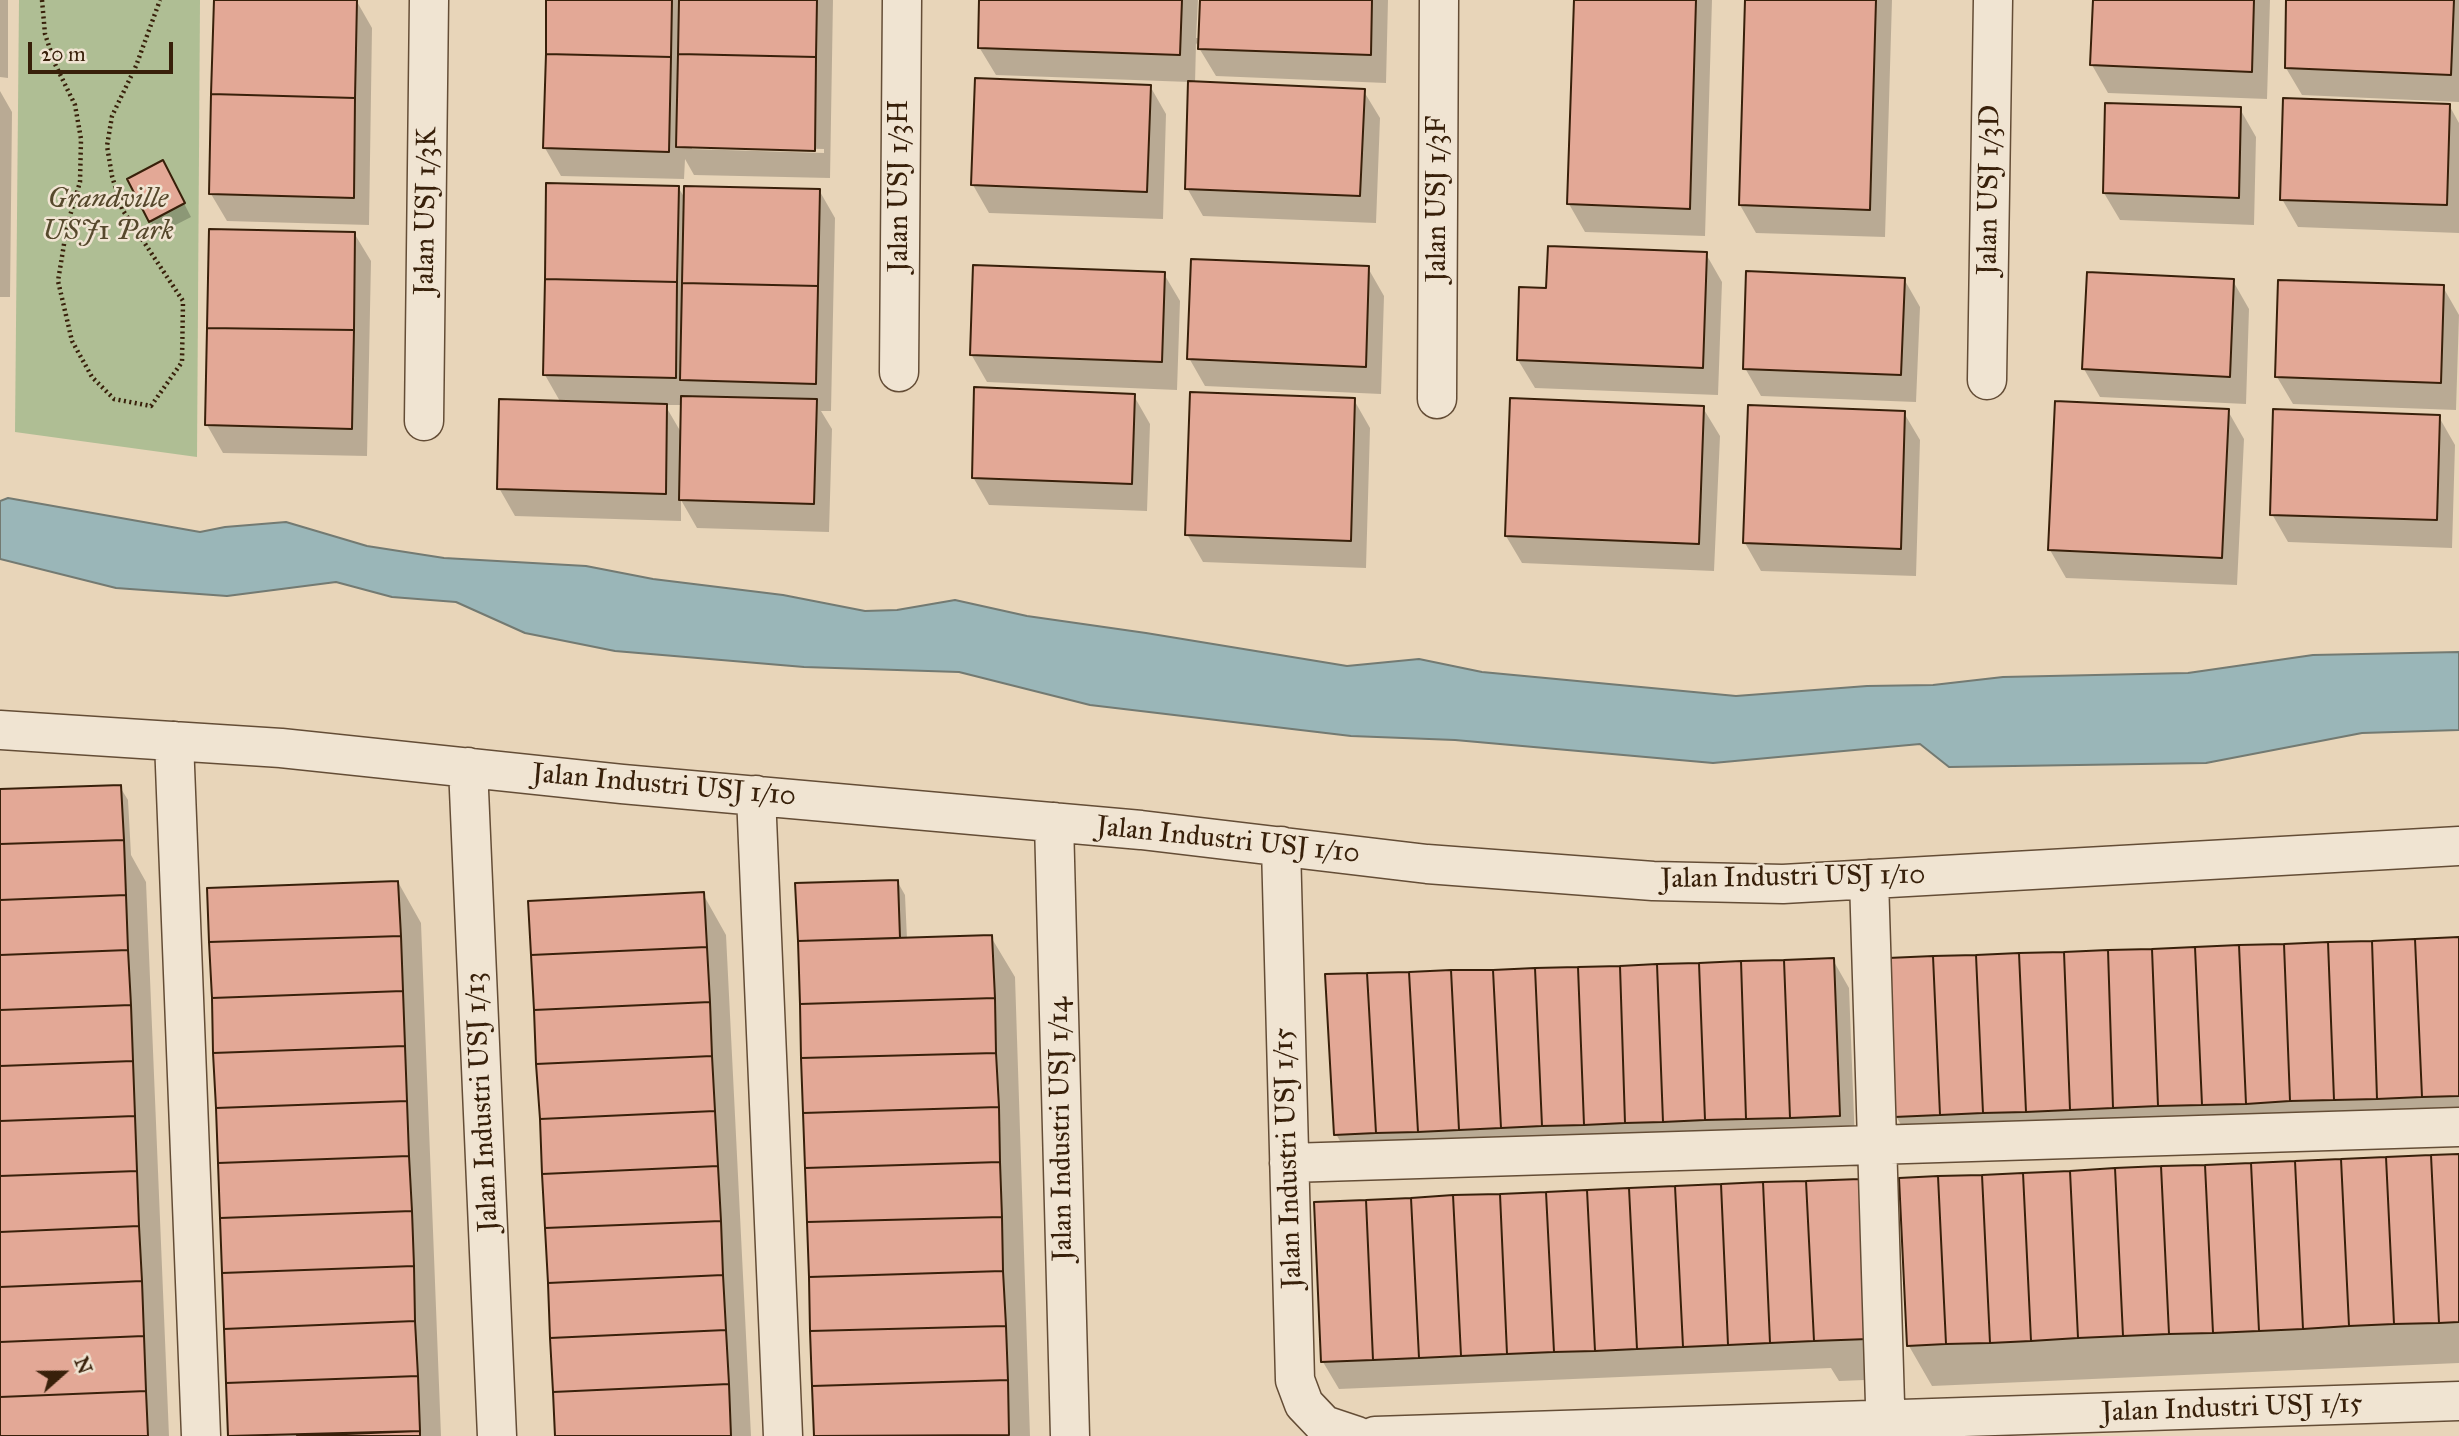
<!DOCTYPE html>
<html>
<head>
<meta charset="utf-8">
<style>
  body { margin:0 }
  #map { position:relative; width:2459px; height:1436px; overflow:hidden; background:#e8d5b9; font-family:"IM FELL Great Primer",serif }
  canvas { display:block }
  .north { position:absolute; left:28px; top:1338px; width:70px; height:70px; -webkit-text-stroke:5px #f0e4d2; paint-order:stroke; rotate:69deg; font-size:19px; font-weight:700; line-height:28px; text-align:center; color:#38200a }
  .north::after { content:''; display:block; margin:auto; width:24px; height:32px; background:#38200a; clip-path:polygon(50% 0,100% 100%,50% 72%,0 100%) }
  .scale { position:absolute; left:28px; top:42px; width:145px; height:32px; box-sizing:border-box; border:4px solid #38200a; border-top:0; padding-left:9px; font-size:21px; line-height:24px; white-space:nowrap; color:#38200a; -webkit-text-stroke:5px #f0e4d2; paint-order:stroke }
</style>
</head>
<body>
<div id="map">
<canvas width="2459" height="1436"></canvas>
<div class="north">N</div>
<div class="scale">20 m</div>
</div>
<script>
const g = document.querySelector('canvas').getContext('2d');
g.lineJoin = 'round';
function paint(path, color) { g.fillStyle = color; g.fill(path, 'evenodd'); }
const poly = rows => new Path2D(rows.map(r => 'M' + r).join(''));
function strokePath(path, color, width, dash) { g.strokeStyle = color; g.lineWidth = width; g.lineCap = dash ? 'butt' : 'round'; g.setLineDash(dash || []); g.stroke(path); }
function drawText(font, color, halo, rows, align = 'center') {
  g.font = font + ' "IM FELL Great Primer",serif'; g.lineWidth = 5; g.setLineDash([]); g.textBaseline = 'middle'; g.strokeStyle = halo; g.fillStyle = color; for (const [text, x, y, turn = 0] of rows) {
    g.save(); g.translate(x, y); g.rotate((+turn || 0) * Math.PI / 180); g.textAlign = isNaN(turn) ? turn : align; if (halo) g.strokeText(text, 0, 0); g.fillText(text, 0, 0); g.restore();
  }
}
const green = poly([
  [19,0,200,0,197,457,15,432]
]);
const water = poly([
  [8,498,200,532,225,527,286,522,367,546,444,558,586,566,653,579,783,595,865,611,897,610,955,600,1027,616,1146,633,1347,666,1419,659,1482,672,1736,696,1867,686,1933,685,2003,677,2188,673,2313,655,2459,652,2459,730,2362,733,2206,763,1949,767,1920,744,1713,763,1455,740,1351,736,1090,705,959,672,804,667,615,651,525,633,456,602,392,597,336,582,227,596,116,588,0,559,0,501,8,498]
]);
const shadow = poly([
  [0,0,8,0,8,78,0,77],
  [215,0,356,0,372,28,369,225,227,221,211,194],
  [548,0,833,0,830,178,694,175,685,159,684,179,561,176,545,148],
  [692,146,824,149,824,153,692,149],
  [981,0,1198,0,1196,38,1200,38,1201,0,1388,0,1386,83,1216,76,1196,43,1195,84,1363,90,1380,118,1376,223,1203,216,1187,188,1190,82,996,75,979,47],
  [1576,0,1712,0,1705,236,1585,232,1569,204],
  [1746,0,1892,0,1885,237,1756,233,1740,205],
  [2095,0,2270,0,2267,99,2108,93,2092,65],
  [2288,0,2459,0,2459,102,2302,95,2286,68],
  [1150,86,1166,114,1163,219,989,213,973,185],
  [0,91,12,112,10,297,0,297],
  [2449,105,2459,123,2459,233,2298,227,2282,199],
  [2240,109,2256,137,2254,225,2120,220,2104,193],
  [170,176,191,217,158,234,150,221],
  [678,187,686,200,819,190,835,218,831,411,821,411,832,429,829,532,697,528,681,500,681,521,515,516,499,488,561,403,545,375],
  [665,405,683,405,682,434],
  [354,233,371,261,367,456,223,453,207,425],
  [1706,254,1722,282,1718,395,1535,388,1518,360,1548,290],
  [1368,268,1384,296,1381,394,1205,386,1189,358],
  [1164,274,1180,301,1177,390,987,382,971,354],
  [1904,279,1920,307,1916,402,1761,396,1745,368],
  [2233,281,2249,309,2246,404,2100,397,2084,369],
  [2443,287,2459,315,2456,410,2293,404,2277,377],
  [1134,396,1150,424,1147,511,989,505,973,477],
  [1354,400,1370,428,1366,568,1203,562,1187,534],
  [1703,408,1720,436,1714,571,1522,563,1506,536],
  [2228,411,2244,439,2237,585,2066,578,2050,550],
  [1904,413,1920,440,1916,576,1761,571,1745,543],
  [2439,417,2455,445,2452,548,2288,542,2272,514],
  [120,787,128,800,131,855,146,882,169,1436,0,1436,0,791],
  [897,881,905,895,907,939,991,937,1015,977,1030,1436,815,1436,800,941],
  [398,882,421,923,441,1436,231,1436,209,890],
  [703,894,726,935,751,1436,557,1436],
  [2459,939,2459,1137,1919,1157,1896,1116],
  [1833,960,1849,988,1855,1143,1359,1175,1336,1134],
  [2459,1156,2459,1363,1932,1386,1909,1346],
  [1808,1182,1890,1379,1839,1381,1831,1368,1339,1389,1323,1362]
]);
const building = poly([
  [214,0,357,0,355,98,211,94,214,0],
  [546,0,672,0,671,57,546,54,546,0],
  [679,0,817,0,816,57,678,54,679,0],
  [979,0,1182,0,1180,55,978,48,979,0],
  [1200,0,1372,0,1371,55,1198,49,1200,0],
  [1574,0,1696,0,1690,209,1567,204,1574,0],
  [1745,0,1876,0,1870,210,1739,205,1745,0],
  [2093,0,2254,0,2252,72,2090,65,2093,0],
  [2286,0,2454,0,2451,75,2285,68,2286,0],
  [546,54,671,57,669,152,543,148,546,54],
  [678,54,816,57,815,151,676,147,678,54],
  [975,78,1151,85,1147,192,971,185,975,78],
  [1188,81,1365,89,1360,196,1185,189,1188,81],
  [211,94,355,98,354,198,209,194,211,94],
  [2283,98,2450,104,2447,205,2280,200,2283,98],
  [2105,103,2241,107,2239,198,2103,193,2105,103],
  [163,160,185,203,149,222,127,179,163,160],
  [546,183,679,186,677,282,545,279,546,183],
  [684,186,820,189,818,286,682,283,684,186],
  [209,229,355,232,354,330,207,328,209,229],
  [1548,246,1707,252,1703,368,1517,360,1519,287,1546,288,1548,246],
  [1191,259,1369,266,1366,367,1187,359,1191,259],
  [973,265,1165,272,1162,362,970,355,973,265],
  [1746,271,1905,278,1901,375,1743,369,1746,271],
  [2087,272,2234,279,2230,377,2082,369,2087,272],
  [545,279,677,282,676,378,543,375,545,279],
  [2278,280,2444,285,2441,383,2275,377,2278,280],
  [682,283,818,286,816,384,680,380,682,283],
  [207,328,354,330,352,429,205,425,207,328],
  [974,387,1135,394,1132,484,972,478,974,387],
  [1190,392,1355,398,1351,541,1185,535,1190,392],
  [681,396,817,399,814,504,679,500,681,396],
  [1510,398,1704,406,1699,544,1505,536,1510,398],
  [499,399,667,404,666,494,497,489,499,399],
  [2055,401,2229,409,2222,558,2048,550,2055,401],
  [1748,405,1905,411,1901,549,1743,543,1748,405],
  [2273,409,2440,415,2437,520,2270,515,2273,409],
  [121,785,124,840,0,844,0,789,121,785],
  [124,840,126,895,0,900,0,844,124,840],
  [898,880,900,938,798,941,795,883,898,880],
  [398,881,401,936,209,942,207,888,398,881],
  [704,892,707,947,531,955,528,901,704,892],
  [126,895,128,950,0,955,0,900,126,895],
  [992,935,995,998,800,1004,798,941,992,935],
  [401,936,403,991,212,998,209,942,401,936],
  [2459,937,2459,1096,2422,1097,2415,939,2459,937],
  [2415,939,2422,1097,2377,1099,2372,941,2415,939],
  [2372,941,2377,1099,2334,1100,2328,942,2372,941],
  [2328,942,2334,1100,2290,1101,2284,944,2328,942],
  [2284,944,2290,1101,2246,1104,2239,945,2284,944],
  [2239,945,2246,1104,2202,1105,2195,947,2239,945],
  [707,947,710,1002,534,1010,531,955,707,947],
  [2195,947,2202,1105,2158,1106,2152,949,2195,947],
  [2152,949,2158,1106,2113,1108,2108,950,2152,949],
  [128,950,131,1005,0,1010,0,955,128,950],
  [2108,950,2113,1108,2070,1110,2064,952,2108,950],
  [2064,952,2070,1110,2026,1112,2019,953,2064,952],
  [2019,953,2026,1112,1983,1113,1976,955,2019,953],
  [1976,955,1983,1113,1940,1115,1933,956,1976,955],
  [1933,956,1940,1115,1894,1117,1888,958,1933,956],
  [1834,958,1840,1116,1790,1118,1784,960,1834,958],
  [1784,960,1790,1118,1746,1119,1741,961,1784,960],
  [1741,961,1746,1119,1705,1120,1699,963,1741,961],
  [1699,963,1705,1120,1663,1122,1657,964,1699,963],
  [1657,964,1663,1122,1625,1123,1620,966,1657,964],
  [1620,966,1625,1123,1584,1125,1578,967,1620,966],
  [1578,967,1584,1125,1542,1126,1535,968,1578,967],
  [1535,968,1542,1126,1501,1128,1493,970,1535,968],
  [1451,970,1493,970,1501,1128,1459,1130,1451,970],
  [1451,970,1459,1130,1418,1132,1409,972,1451,970],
  [1409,972,1418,1132,1376,1133,1367,973,1409,972],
  [1367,973,1376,1133,1334,1135,1325,974,1367,973],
  [403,991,405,1046,213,1053,212,998,403,991],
  [995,998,996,1053,801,1058,800,1004,995,998],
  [710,1002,712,1056,536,1064,534,1010,710,1002],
  [131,1005,133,1061,0,1066,0,1010,131,1005],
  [405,1046,407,1101,216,1108,213,1053,405,1046],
  [996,1053,999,1107,803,1113,801,1058,996,1053],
  [712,1056,715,1111,540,1119,536,1064,712,1056],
  [133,1061,135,1116,0,1121,0,1066,133,1061],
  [407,1101,409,1156,218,1163,216,1108,407,1101],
  [999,1107,1000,1162,805,1168,803,1113,999,1107],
  [715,1111,718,1166,542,1174,540,1119,715,1111],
  [135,1116,137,1171,0,1176,0,1121,135,1116],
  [2459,1154,2459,1322,2439,1323,2431,1155,2459,1154],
  [2431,1155,2439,1323,2394,1324,2386,1157,2431,1155],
  [409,1156,412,1211,220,1218,218,1163,409,1156],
  [2386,1157,2394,1324,2349,1326,2341,1159,2386,1157],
  [2341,1159,2349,1326,2303,1329,2295,1161,2341,1159],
  [2295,1161,2303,1329,2259,1331,2251,1163,2295,1161],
  [1000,1162,1002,1217,807,1222,805,1168,1000,1162],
  [2251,1163,2259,1331,2213,1333,2205,1165,2251,1163],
  [2205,1165,2213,1333,2169,1334,2161,1166,2205,1165],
  [718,1166,721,1221,545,1228,542,1174,718,1166],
  [2161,1166,2169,1334,2123,1336,2115,1168,2161,1166],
  [2115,1168,2123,1336,2078,1338,2070,1171,2115,1168],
  [137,1171,139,1226,0,1232,0,1176,137,1171],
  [2070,1171,2078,1338,2031,1341,2023,1173,2070,1171],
  [2023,1173,2031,1341,1990,1343,1982,1175,2023,1173],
  [1982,1175,1990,1343,1946,1344,1938,1176,1982,1175],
  [1938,1176,1946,1344,1907,1346,1899,1178,1938,1176],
  [1860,1179,1868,1339,1814,1341,1806,1181,1860,1179],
  [1806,1181,1814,1341,1770,1343,1763,1182,1806,1181],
  [1763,1182,1770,1343,1728,1345,1721,1184,1763,1182],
  [1721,1184,1728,1345,1683,1347,1675,1186,1721,1184],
  [1675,1186,1683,1347,1637,1349,1629,1188,1675,1186],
  [1629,1188,1637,1349,1595,1351,1587,1190,1629,1188],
  [1587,1190,1595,1351,1554,1352,1546,1192,1587,1190],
  [1546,1192,1554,1352,1507,1354,1500,1194,1546,1192],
  [1500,1194,1507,1354,1461,1356,1453,1195,1500,1194],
  [1453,1195,1461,1356,1419,1358,1411,1198,1453,1195],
  [1411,1198,1419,1358,1373,1360,1366,1200,1411,1198],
  [1366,1200,1373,1360,1321,1362,1314,1202,1366,1200],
  [412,1211,414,1266,222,1273,220,1218,412,1211],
  [1002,1217,1003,1271,809,1277,807,1222,1002,1217],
  [721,1221,723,1275,548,1283,545,1228,721,1221],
  [139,1226,142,1281,0,1287,0,1232,139,1226],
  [414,1266,415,1321,224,1329,222,1273,414,1266],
  [1003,1271,1006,1326,810,1331,809,1277,1003,1271],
  [723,1275,726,1330,550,1338,548,1283,723,1275],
  [142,1281,144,1336,0,1342,0,1287,142,1281],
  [415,1321,418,1376,226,1383,224,1329,415,1321],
  [1006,1326,1008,1380,812,1386,810,1331,1006,1326],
  [726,1330,729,1384,553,1392,550,1338,726,1330],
  [144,1336,146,1391,0,1397,0,1342,144,1336],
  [418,1376,420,1431,228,1436,226,1383,418,1376],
  [1008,1380,1009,1435,814,1436,812,1386,1008,1380],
  [729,1384,731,1436,555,1436,553,1392,729,1384],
  [146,1391,148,1436,0,1436,0,1397,146,1391],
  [420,1431,420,1436,297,1436,420,1431]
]);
const path = poly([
  [42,0,45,34,55,64,75,105,81,139,80,182,67,226,58,281,72,341,92,377,114,399,151,406,182,362,183,301,122,209,112,176,107,146,112,116,136,66,160,0]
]);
const minor = poly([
  [899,372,902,0],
  [1987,380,1993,0],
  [1437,399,1439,0],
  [424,421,429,0],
  [0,730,281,748,622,784,1141,830,1427,864,1653,881,1783,884,2459,846],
  [174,741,201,1436],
  [468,767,497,1436],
  [756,795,783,1436],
  [1054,822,1070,1436],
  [1281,846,1295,1380,1304,1404,1324,1425,1357,1436],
  [1869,879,1886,1436],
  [1289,1163,2459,1127],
  [1375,1436,2459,1401]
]);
const streetNames = [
  ["Jalan USJ 1/3H",900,186,-90],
  ["Jalan USJ 1/3D",1990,190,-89],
  ["Jalan USJ 1/3F",1438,199,-90],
  ["Jalan USJ 1/3K",427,211,-89],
  ["Jalan Industri USJ 1/10",664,786,5],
  ["Jalan Industri USJ 1/10",1228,841,6],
  ["Jalan Industri USJ 1/10",1793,878,-1],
  ["Jalan Industri USJ 1/13",483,1102,-93],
  ["Jalan Industri USJ 1/14",1062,1129,-91],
  ["Jalan Industri USJ 1/15",1289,1158,-92],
  ["Jalan Industri USJ 1/15",2232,1409,-2]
];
const parkNames = [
  ["Grandville",108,200],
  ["USJ1 Park",108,232]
];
paint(green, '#afbe94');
paint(water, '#9ab6b8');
strokePath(water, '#737a72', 2);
paint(shadow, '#0003');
paint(building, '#e3a896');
strokePath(building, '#38200a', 2);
strokePath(minor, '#644d36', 41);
strokePath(path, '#38200a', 4.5, [2, 3.5]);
strokePath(minor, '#f0e4d2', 38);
drawText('28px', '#38200a', '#f0e4d2', streetNames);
drawText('italic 28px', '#56482c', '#f0e4d2', parkNames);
</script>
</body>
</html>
